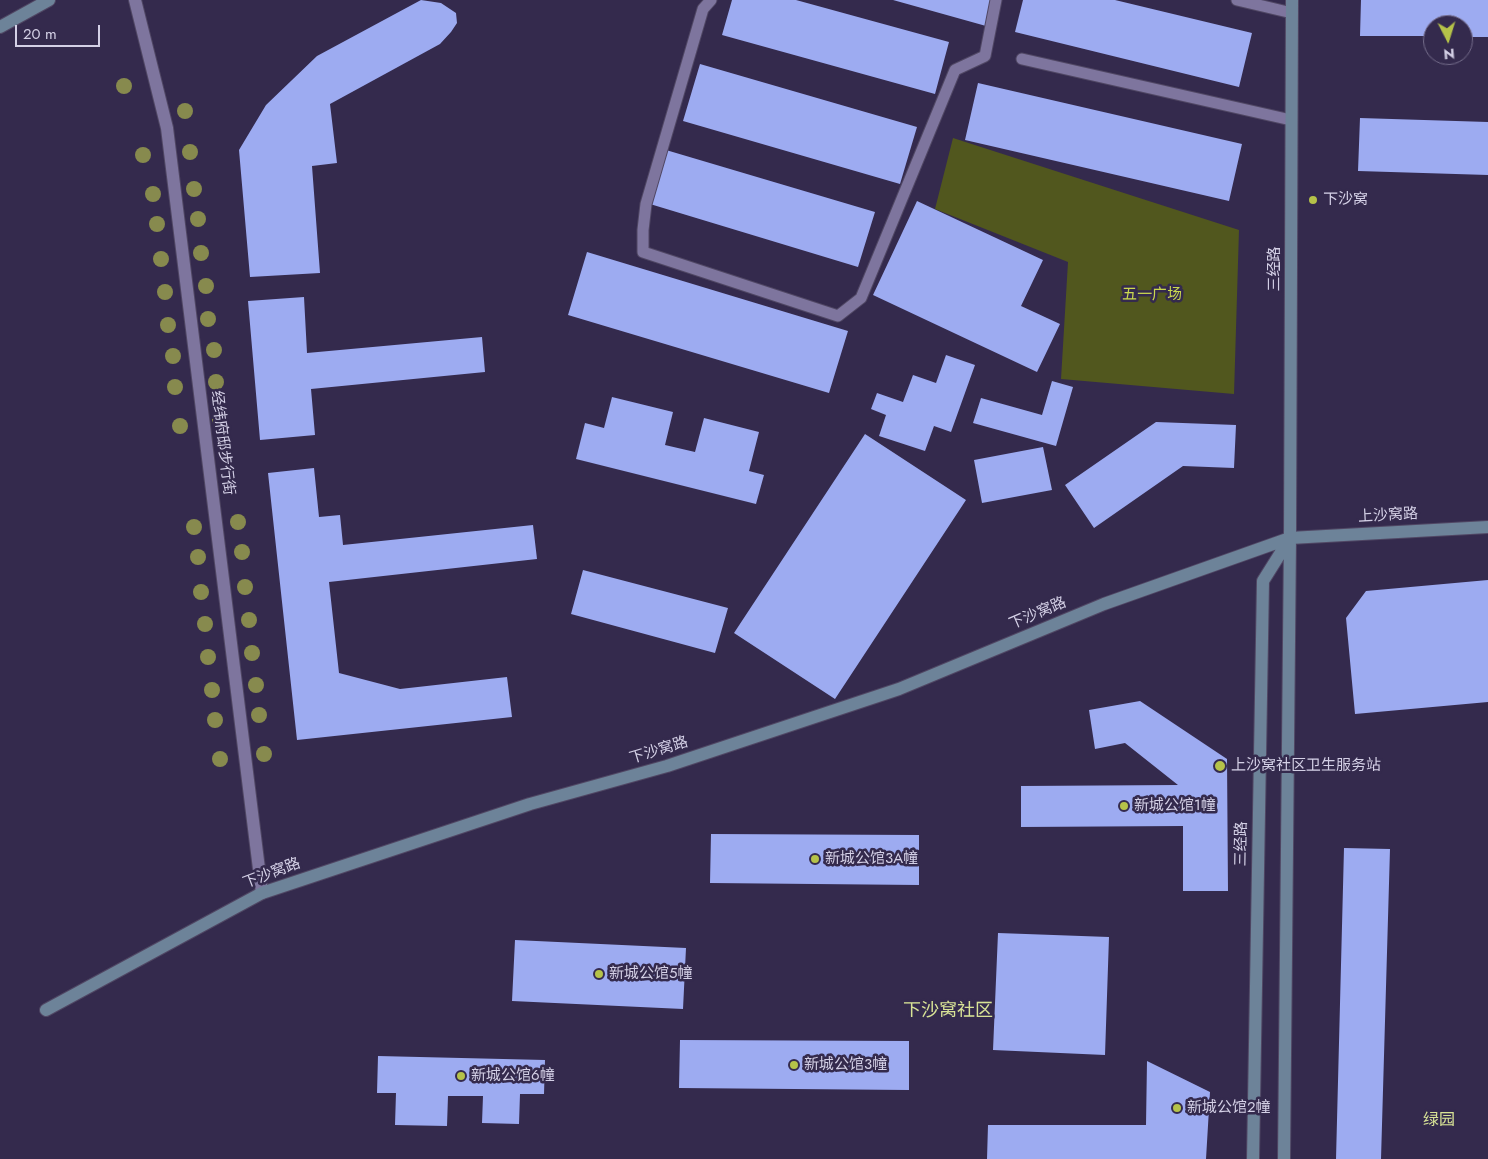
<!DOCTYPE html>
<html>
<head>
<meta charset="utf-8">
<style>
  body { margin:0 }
  #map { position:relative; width:1488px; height:1159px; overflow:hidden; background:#342a4d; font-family:Jost,sans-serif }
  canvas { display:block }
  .north { position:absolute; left:1423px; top:15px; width:50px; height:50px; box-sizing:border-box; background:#342a4d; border:1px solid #746c8a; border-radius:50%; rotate:175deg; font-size:14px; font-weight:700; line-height:20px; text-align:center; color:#d4d0e6 }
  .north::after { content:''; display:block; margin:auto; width:18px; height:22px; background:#b5c249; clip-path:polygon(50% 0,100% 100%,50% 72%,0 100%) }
  .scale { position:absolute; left:15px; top:25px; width:85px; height:22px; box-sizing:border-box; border:2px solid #d4d0e6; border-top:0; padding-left:6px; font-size:15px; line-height:18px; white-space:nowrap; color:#d4d0e6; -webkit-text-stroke:4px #342a4d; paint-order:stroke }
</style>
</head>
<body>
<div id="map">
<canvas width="1488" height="1159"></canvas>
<div class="north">N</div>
<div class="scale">20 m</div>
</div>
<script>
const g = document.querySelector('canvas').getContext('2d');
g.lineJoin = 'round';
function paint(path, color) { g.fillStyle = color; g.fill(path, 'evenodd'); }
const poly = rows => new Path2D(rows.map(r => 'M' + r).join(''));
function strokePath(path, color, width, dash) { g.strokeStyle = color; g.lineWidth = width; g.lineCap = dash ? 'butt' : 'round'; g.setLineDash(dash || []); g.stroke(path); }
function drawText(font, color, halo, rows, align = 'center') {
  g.font = font + ' Jost,"Noto Sans SC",sans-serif'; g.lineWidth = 5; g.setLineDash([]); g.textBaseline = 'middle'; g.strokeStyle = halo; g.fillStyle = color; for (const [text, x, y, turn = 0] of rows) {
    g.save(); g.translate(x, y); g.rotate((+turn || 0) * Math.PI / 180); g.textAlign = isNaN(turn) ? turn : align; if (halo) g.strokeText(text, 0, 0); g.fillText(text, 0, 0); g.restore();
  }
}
const green = poly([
  [953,138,1239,230,1234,394,1061,379,1068,262,935,209]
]);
const building = poly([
  [421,0,441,3,456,13,457,23,451,32,440,44,330,104,337,163,312,166,320,273,250,277,239,150,266,105,317,56],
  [732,0,796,0,949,42,935,94,722,35],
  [893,0,994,0,986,26],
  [1023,0,1115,0,1252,33,1239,87,1015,32],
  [1361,0,1488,0,1488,37,1463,37,1463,25,1433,25,1433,36,1360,36],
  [700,64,917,127,900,184,683,121],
  [978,83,1242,144,1229,201,965,140],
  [1360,118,1488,122,1488,175,1358,171],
  [666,150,875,212,858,267,650,204],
  [917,201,1043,260,1021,306,1060,324,1037,372,873,295],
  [587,252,848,331,829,393,568,315],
  [304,297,307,353,482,337,485,372,311,389,315,435,260,440,248,301],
  [946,355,975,365,951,432,934,426,925,451,879,436,886,415,871,409,877,393,903,402,913,375,936,383],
  [1052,381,1073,387,1056,446,973,423,981,398,1042,415],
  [612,397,673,412,665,445,695,452,704,418,759,432,749,471,764,475,756,504,576,459,585,423,604,428],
  [1156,422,1236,425,1234,468,1183,466,1094,528,1065,485],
  [865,434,966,500,835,699,734,633],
  [1043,447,1052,490,982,503,974,460],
  [314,468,319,517,340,515,343,545,533,525,537,559,329,582,339,673,400,689,507,677,512,717,297,740,268,473],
  [583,570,728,608,715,653,571,614],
  [1488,580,1488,702,1355,714,1346,618,1366,591],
  [1140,701,1227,759,1228,891,1183,891,1183,826,1021,827,1021,786,1178,785,1125,743,1095,749,1089,710],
  [711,834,919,835,919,885,710,883],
  [1344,848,1390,849,1381,1159,1336,1159],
  [998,933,1109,937,1105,1055,993,1050],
  [515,940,686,948,683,1009,512,1001],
  [680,1040,909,1041,909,1090,679,1088],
  [378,1056,545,1060,544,1094,520,1094,519,1124,482,1123,483,1096,448,1096,447,1126,395,1125,396,1093,377,1093],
  [1147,1061,1210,1092,1206,1159,987,1159,988,1125,1146,1125]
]);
const lane = poly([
  [711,0,703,9,646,204,643,230,643,252,838,316,861,298,955,70,985,56,996,0],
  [1237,0,1292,13],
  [1022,59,1291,120]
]);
const street = poly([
  [135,0,167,128,262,893]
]);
const secondary = poly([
  [0,27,49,0],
  [46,1010,262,893,530,804,667,766,899,689,1104,604,1290,538,1488,527],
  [1253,1159,1263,581,1290,538],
  [1284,1159,1290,538,1292,0]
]);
const trees = [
  [124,86],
  [185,111],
  [190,152],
  [143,155],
  [194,189],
  [153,194],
  [198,219],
  [157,224],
  [201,253],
  [161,259],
  [206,286],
  [165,292],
  [208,319],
  [168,325],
  [214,350],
  [173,356],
  [216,382],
  [175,387],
  [220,420],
  [180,426],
  [238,522],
  [194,527],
  [242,552],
  [198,557],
  [245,587],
  [201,592],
  [249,620],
  [205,624],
  [252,653],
  [208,657],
  [256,685],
  [212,690],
  [259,715],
  [215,720],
  [264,754],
  [220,759]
];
const markers = [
  [1313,200,5,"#b5c249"],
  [1220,766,6,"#b5c249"],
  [1124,806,5,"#b5c249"],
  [815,859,5,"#b5c249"],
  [599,974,5,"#b5c249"],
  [794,1065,5,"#b5c249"],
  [461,1076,5,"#b5c249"],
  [1177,1108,5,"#b5c249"]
];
const poiNames = [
  ["下沙窝",1323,200],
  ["上沙窝社区卫生服务站",1231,766],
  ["新城公馆1幢",1134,806],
  ["新城公馆3A幢",825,859],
  ["新城公馆5幢",609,974],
  ["新城公馆3幢",804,1065],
  ["新城公馆6幢",471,1076],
  ["新城公馆2幢",1187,1108]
];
const streetNames = [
  ["三经路",1275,269,-90],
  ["经纬府邸步行街",222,443,83],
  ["上沙窝路",1388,516,-3],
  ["下沙窝路",1038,614,-23],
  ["下沙窝路",659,751,-17],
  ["三经路",1242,844,-89],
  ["下沙窝路",272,874,-21]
];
const parkNames = [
  ["五一广场",1152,295]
];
const neighbourhoodNames = [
  ["绿园",1439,1121]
];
const quarterNames = [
  ["下沙窝社区",948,1012]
];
paint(green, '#51571e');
paint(building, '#9dabf1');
strokePath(lane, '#504764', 13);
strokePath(street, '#504764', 14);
strokePath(secondary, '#504764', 14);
strokePath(lane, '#7e759e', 11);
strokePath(street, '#7e759e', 12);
strokePath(secondary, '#6d8399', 12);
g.fillStyle = '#878a4e';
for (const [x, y] of trees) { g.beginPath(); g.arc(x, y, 8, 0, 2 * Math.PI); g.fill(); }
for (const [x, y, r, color] of markers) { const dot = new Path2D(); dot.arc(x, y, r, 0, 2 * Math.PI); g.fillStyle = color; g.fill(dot); strokePath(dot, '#342a4d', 2); }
drawText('15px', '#d4d0e6', '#342a4d', poiNames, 'left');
drawText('15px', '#d4d0e6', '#342a4d', streetNames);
drawText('15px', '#cbd94f', '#342a4d', parkNames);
drawText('16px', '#d8e396', '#342a4d', neighbourhoodNames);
drawText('18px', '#d8e396', '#342a4d', quarterNames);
</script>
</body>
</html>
